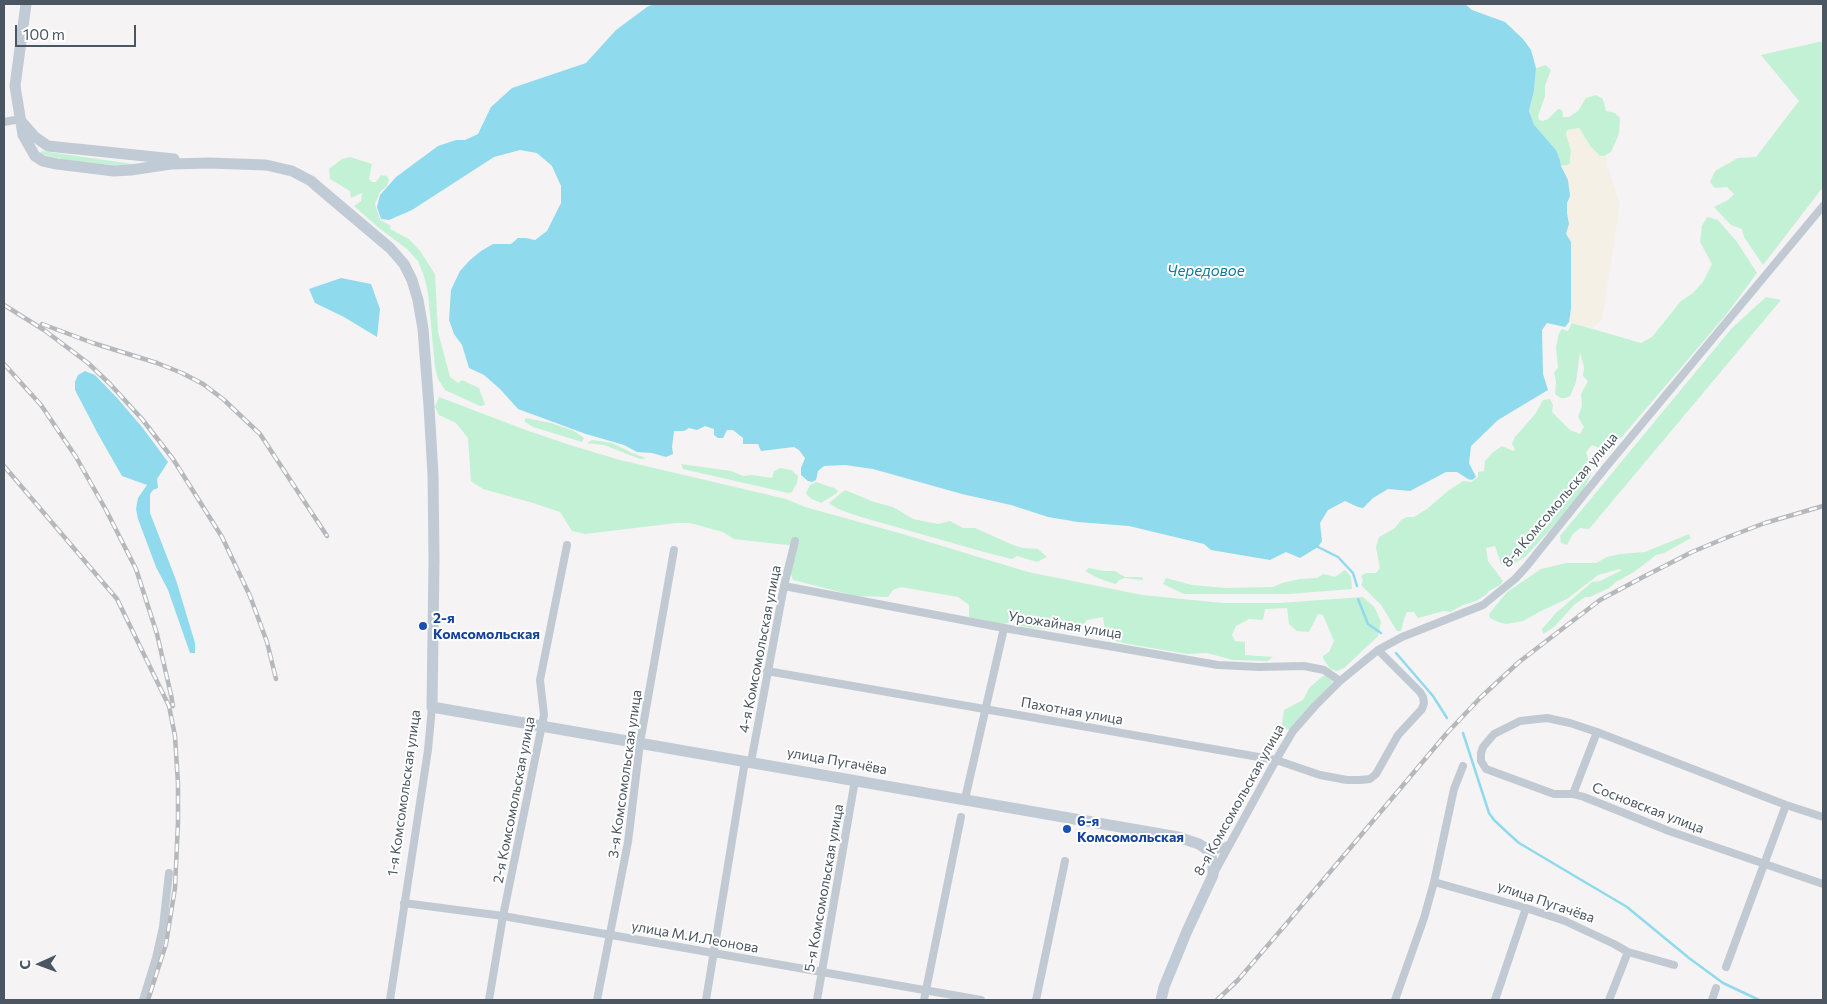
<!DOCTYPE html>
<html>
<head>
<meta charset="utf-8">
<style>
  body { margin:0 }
  #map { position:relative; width:1827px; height:1004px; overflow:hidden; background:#f5f3f3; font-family:Commissioner,sans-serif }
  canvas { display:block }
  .frame { position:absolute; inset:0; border:5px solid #4a5661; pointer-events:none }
  .north { position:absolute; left:15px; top:939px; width:50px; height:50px; -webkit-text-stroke:4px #fff; paint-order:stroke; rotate:268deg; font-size:14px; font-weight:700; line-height:20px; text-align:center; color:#4a5661 }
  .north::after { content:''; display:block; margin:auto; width:18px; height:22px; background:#4a5661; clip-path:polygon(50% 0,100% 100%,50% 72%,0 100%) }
  .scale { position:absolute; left:15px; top:25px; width:121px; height:22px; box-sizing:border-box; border:2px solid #4a5661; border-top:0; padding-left:6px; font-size:15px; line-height:18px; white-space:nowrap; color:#4a5661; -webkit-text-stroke:4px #fff; paint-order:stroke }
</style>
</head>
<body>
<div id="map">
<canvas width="1827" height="1004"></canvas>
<div class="frame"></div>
<div class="north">С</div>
<div class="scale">100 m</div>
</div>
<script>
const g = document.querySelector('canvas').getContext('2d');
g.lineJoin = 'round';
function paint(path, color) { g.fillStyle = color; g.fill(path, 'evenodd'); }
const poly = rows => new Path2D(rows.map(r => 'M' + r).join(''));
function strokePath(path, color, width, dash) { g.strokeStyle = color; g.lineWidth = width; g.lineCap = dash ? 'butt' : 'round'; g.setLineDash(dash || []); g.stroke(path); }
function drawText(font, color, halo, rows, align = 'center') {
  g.font = font + ' Commissioner,sans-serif'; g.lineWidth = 4; g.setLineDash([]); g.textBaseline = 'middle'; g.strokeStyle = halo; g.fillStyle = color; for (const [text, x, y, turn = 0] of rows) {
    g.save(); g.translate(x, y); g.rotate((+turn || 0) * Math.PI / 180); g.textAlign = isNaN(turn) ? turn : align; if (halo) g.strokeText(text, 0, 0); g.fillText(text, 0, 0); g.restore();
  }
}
const green = poly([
  [1823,41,1823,187,1763,265,1744,237,1742,229,1731,225,1714,207,1728,200,1734,194,1727,187,1715,188,1710,182,1715,171,1738,158,1756,157,1799,101,1761,55],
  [1546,65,1551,70,1545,86,1545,96,1538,116,1539,120,1543,121,1548,119,1558,109,1562,110,1563,117,1569,117,1578,111,1586,98,1596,95,1603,99,1606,111,1615,113,1620,118,1619,134,1611,152,1604,156,1600,156,1590,146,1579,128,1566,134,1571,150,1570,163,1568,165,1561,166,1560,160,1556,150,1533,125,1529,111,1534,91,1536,68],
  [42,151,133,164,133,167,66,160,41,154,40,153],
  [350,157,372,164,369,179,372,182,376,182,381,175,387,176,389,180,387,186,380,192,375,204,380,220,391,226,390,229,409,239,420,251,435,274,438,332,450,377,458,383,462,380,479,388,485,405,480,406,445,390,438,379,435,367,428,293,424,276,418,261,407,249,379,228,354,206,361,201,362,193,351,198,350,191,330,179,329,169,342,159],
  [1707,217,1718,220,1737,242,1757,273,1725,316,1609,452,1592,445,1586,452,1592,472,1584,489,1575,503,1524,558,1509,566,1501,564,1495,546,1486,548,1488,561,1503,581,1500,585,1489,591,1486,595,1476,601,1463,605,1450,612,1444,611,1418,618,1414,612,1407,612,1404,619,1401,631,1397,631,1381,605,1361,585,1363,580,1361,576,1366,573,1376,573,1380,568,1376,547,1379,537,1395,528,1401,520,1407,517,1414,517,1427,509,1448,491,1463,481,1471,482,1478,477,1478,472,1484,471,1485,461,1492,453,1502,446,1513,451,1515,449,1512,444,1515,437,1536,413,1543,400,1550,399,1553,405,1552,412,1570,430,1580,434,1584,427,1578,417,1582,406,1581,394,1588,381,1583,376,1584,367,1580,352,1576,382,1570,396,1566,398,1560,398,1555,394,1556,382,1554,372,1558,368,1556,347,1559,333,1562,329,1568,331,1572,323,1641,343,1652,337,1681,301,1693,293,1703,282,1712,264,1700,242,1702,226],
  [1766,297,1781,300,1589,529,1580,528,1573,534,1567,545,1561,543,1560,536,1732,328],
  [439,397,523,429,573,446,620,460,786,499,805,507,906,535,1028,572,1142,595,1223,603,1279,603,1363,597,1375,608,1381,622,1378,636,1344,668,1337,671,1330,669,1323,658,1323,656,1329,652,1334,641,1323,615,1318,614,1309,632,1297,631,1289,624,1287,608,1265,609,1263,620,1249,619,1236,626,1232,635,1235,641,1245,642,1245,655,1273,657,1268,661,1233,660,1207,653,1187,654,1123,643,1113,640,1105,631,1103,617,1087,620,1081,627,1072,631,1030,628,1021,626,1019,621,1002,624,969,617,969,605,958,597,901,587,893,590,888,597,856,596,793,580,791,574,796,546,734,539,723,532,690,523,676,523,585,534,572,531,560,512,533,503,483,489,471,481,468,438,456,423,439,415,435,407],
  [526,418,551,423,574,431,584,438,582,442,533,427,524,421],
  [592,440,612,443,632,453,646,458,640,459,604,445,587,443],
  [681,464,731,471,743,476,752,475,772,478,774,471,780,468,791,470,798,476,797,483,792,492,788,493,683,469],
  [816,482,834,488,838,491,837,493,821,503,812,499,807,495,806,493,810,485],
  [845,490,874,502,893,507,913,519,938,524,950,521,963,528,975,528,1013,545,1023,548,1038,549,1047,557,1037,562,1017,556,1012,559,984,552,861,517,838,509,829,503],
  [1689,534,1691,538,1664,553,1656,555,1634,572,1616,582,1609,588,1590,597,1585,597,1574,605,1554,627,1543,634,1542,629,1556,613,1592,582,1600,581,1622,570,1619,569,1598,575,1567,599,1543,610,1523,621,1506,624,1498,622,1490,618,1489,614,1507,592,1541,569,1566,563,1596,563,1607,557,1620,554,1645,552],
  [1089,568,1104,571,1115,571,1125,577,1142,577,1143,580,1125,578,1119,580,1116,584,1112,583,1098,578,1085,571],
  [1345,570,1351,577,1352,589,1288,594,1184,594,1163,584,1166,578,1192,585,1226,588,1273,587,1282,583,1300,579,1317,578,1323,574,1335,577],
  [1324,675,1330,676,1333,680,1332,683,1299,718,1291,731,1284,728,1282,725,1284,710,1303,700,1309,688]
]);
const sand = poly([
  [1579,128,1590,146,1600,156,1607,158,1607,164,1620,205,1602,320,1592,328,1569,322,1571,309,1571,242,1566,234,1569,224,1567,203,1569,199,1561,166,1568,165,1570,163,1571,150,1566,134,1567,130]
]);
const water = poly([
  [654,4,1465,4,1472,10,1505,22,1523,39,1531,50,1536,68,1534,91,1529,111,1534,125,1556,150,1560,160,1561,166,1568,180,1570,196,1567,203,1567,213,1569,224,1566,234,1571,242,1571,309,1569,322,1565,327,1547,323,1542,330,1543,374,1548,390,1498,420,1471,446,1469,463,1476,477,1472,480,1468,479,1457,472,1446,472,1410,491,1388,489,1373,498,1363,508,1358,507,1345,501,1328,510,1320,523,1322,541,1318,547,1300,558,1286,552,1270,560,1211,550,1204,544,1129,526,1078,522,1048,517,1011,505,962,494,873,469,845,465,824,466,818,471,816,480,812,482,808,481,801,475,801,468,805,458,799,450,794,447,761,451,758,444,743,444,743,438,733,430,727,430,723,438,718,438,714,435,714,429,705,426,697,430,689,428,684,431,674,431,672,447,673,454,666,457,652,453,637,452,624,445,586,434,518,409,500,389,484,375,469,368,462,345,454,334,449,320,451,290,460,271,470,260,481,251,493,244,511,244,518,238,526,238,535,240,547,231,561,203,561,186,552,166,537,153,520,150,494,157,412,210,389,220,381,219,377,207,380,195,396,177,438,146,456,140,465,140,478,134,491,107,512,88,586,63,616,30,647,7],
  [341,278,371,284,380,309,377,337,344,317,315,303,309,289],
  [85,371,95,375,118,399,142,427,168,462,157,479,158,488,153,490,150,494,150,513,176,580,195,643,195,653,190,653,168,590,156,567,138,519,136,509,138,498,147,485,122,476,98,434,75,390,75,382,78,375]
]);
const stream = poly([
  [1318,547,1338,557,1353,573,1357,586],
  [1358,599,1368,624,1381,633],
  [1396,653,1433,696,1447,718],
  [1463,733,1489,813,1494,820,1509,834,1519,843,1627,907,1689,958,1723,983,1759,1000]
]);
const street = poly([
  [4,122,20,119],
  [784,586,1004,628,1218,665,1259,667,1304,666,1324,670,1340,681],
  [767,671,1276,760,1320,775,1347,780,1360,780,1370,779,1376,774,1398,735,1422,709,1424,703,1423,697,1420,692,1378,650],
  [751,762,784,586,795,541],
  [1573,794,1597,732],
  [965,799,1004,628],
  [1823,817,1786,805,1597,732,1570,723,1547,718,1520,721,1494,734,1483,747,1481,753,1481,761,1486,769,1554,794,1573,794,1584,797,1669,831,1823,884],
  [1209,851,1220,849,1230,844],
  [1214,873,1276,760,1293,731,1315,706,1340,681,1378,650,1402,637,1483,605,1515,579,1526,567,1606,467,1823,206],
  [1434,882,1526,908,1565,921,1614,944,1628,952,1674,965],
  [404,903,503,916,981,1000],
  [1726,967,1786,805],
  [143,1000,156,958,163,927,169,873],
  [390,1000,428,750,432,707],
  [489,1000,503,916,544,715,540,680,567,545],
  [597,1000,628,842,640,743,674,550],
  [706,1000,745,761],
  [817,1000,855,780],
  [924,1000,961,817],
  [1036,1000,1065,861],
  [1395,1000,1424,918,1434,882,1454,789,1463,766],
  [1495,1000,1526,908],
  [1609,1000,1628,952],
  [1712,1000,1716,988]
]);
const secondary = poly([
  [26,4,15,86,23,135,35,156,43,161,57,164,114,171,131,170,171,164,209,163,266,165,292,171,311,181,319,188,390,248,404,264,412,280,418,300,423,329,429,406,433,475,434,560,432,707,1178,837,1199,844,1209,851,1213,863,1213,875,1187,931,1164,987,1161,1000],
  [21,121,35,137,48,146,174,159]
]);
const rail = poly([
  [4,305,44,330,88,363,110,384,142,419,173,459,222,537,250,596,267,642,276,679],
  [42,324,93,343,157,363,182,373,203,384,223,399,260,434,327,536],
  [4,364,41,405,76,457,106,510,136,569,157,634,171,695,173,706],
  [4,466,117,599,169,706,175,736,178,784,178,822,175,888,166,944,148,1000],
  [1217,1000,1238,980,1287,923,1447,733,1481,697,1519,662,1600,600,1645,576,1692,552,1728,537,1765,523,1823,506]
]);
const markers = [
  [423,626,5,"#1a4fb4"],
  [1067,829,5,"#1a4fb4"]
];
const streetNames = [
  ["8-я Комсомольская улица",1560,500,-50],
  ["Урожайная улица",1065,625,9],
  ["4-я Комсомольская улица",760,649,-79],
  ["Пахотная улица",1072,711,10],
  ["улица Пугачёва",837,761,10],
  ["3-я Комсомольская улица",625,774,-82],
  ["1-я Комсомольская улица",404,793,-82],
  ["2-я Комсомольская улица",514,800,-79],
  ["8-я Комсомольская улица",1239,800,-61],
  ["Сосновская улица",1648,808,21],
  ["5-я Комсомольская улица",824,888,-80],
  ["улица Пугачёва",1546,902,19],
  ["улица М.И.Леонова",695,937,10]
];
const transitNames = [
  ["2-я",433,618],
  ["Комсомольская",433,634],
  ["6-я",1077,821],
  ["Комсомольская",1077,837]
];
const waterNames = [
  ["Чередовое",1206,271]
];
paint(green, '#c3f1d5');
paint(sand, '#f5f0e5');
paint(water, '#90daee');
strokePath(stream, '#90daee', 2.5);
strokePath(street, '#c1cad2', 8);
strokePath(secondary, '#c1cbd6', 11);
strokePath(rail, '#b5b8bd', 4.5);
strokePath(rail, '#fff', 2.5, [8]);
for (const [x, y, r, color] of markers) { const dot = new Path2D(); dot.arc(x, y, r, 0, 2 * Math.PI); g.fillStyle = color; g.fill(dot); strokePath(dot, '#fff', 2); }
drawText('14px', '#4a5661', '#fff', streetNames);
drawText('bold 14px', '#164399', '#fff', transitNames, 'left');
drawText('italic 15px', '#0c7c9b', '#fff', waterNames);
</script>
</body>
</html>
